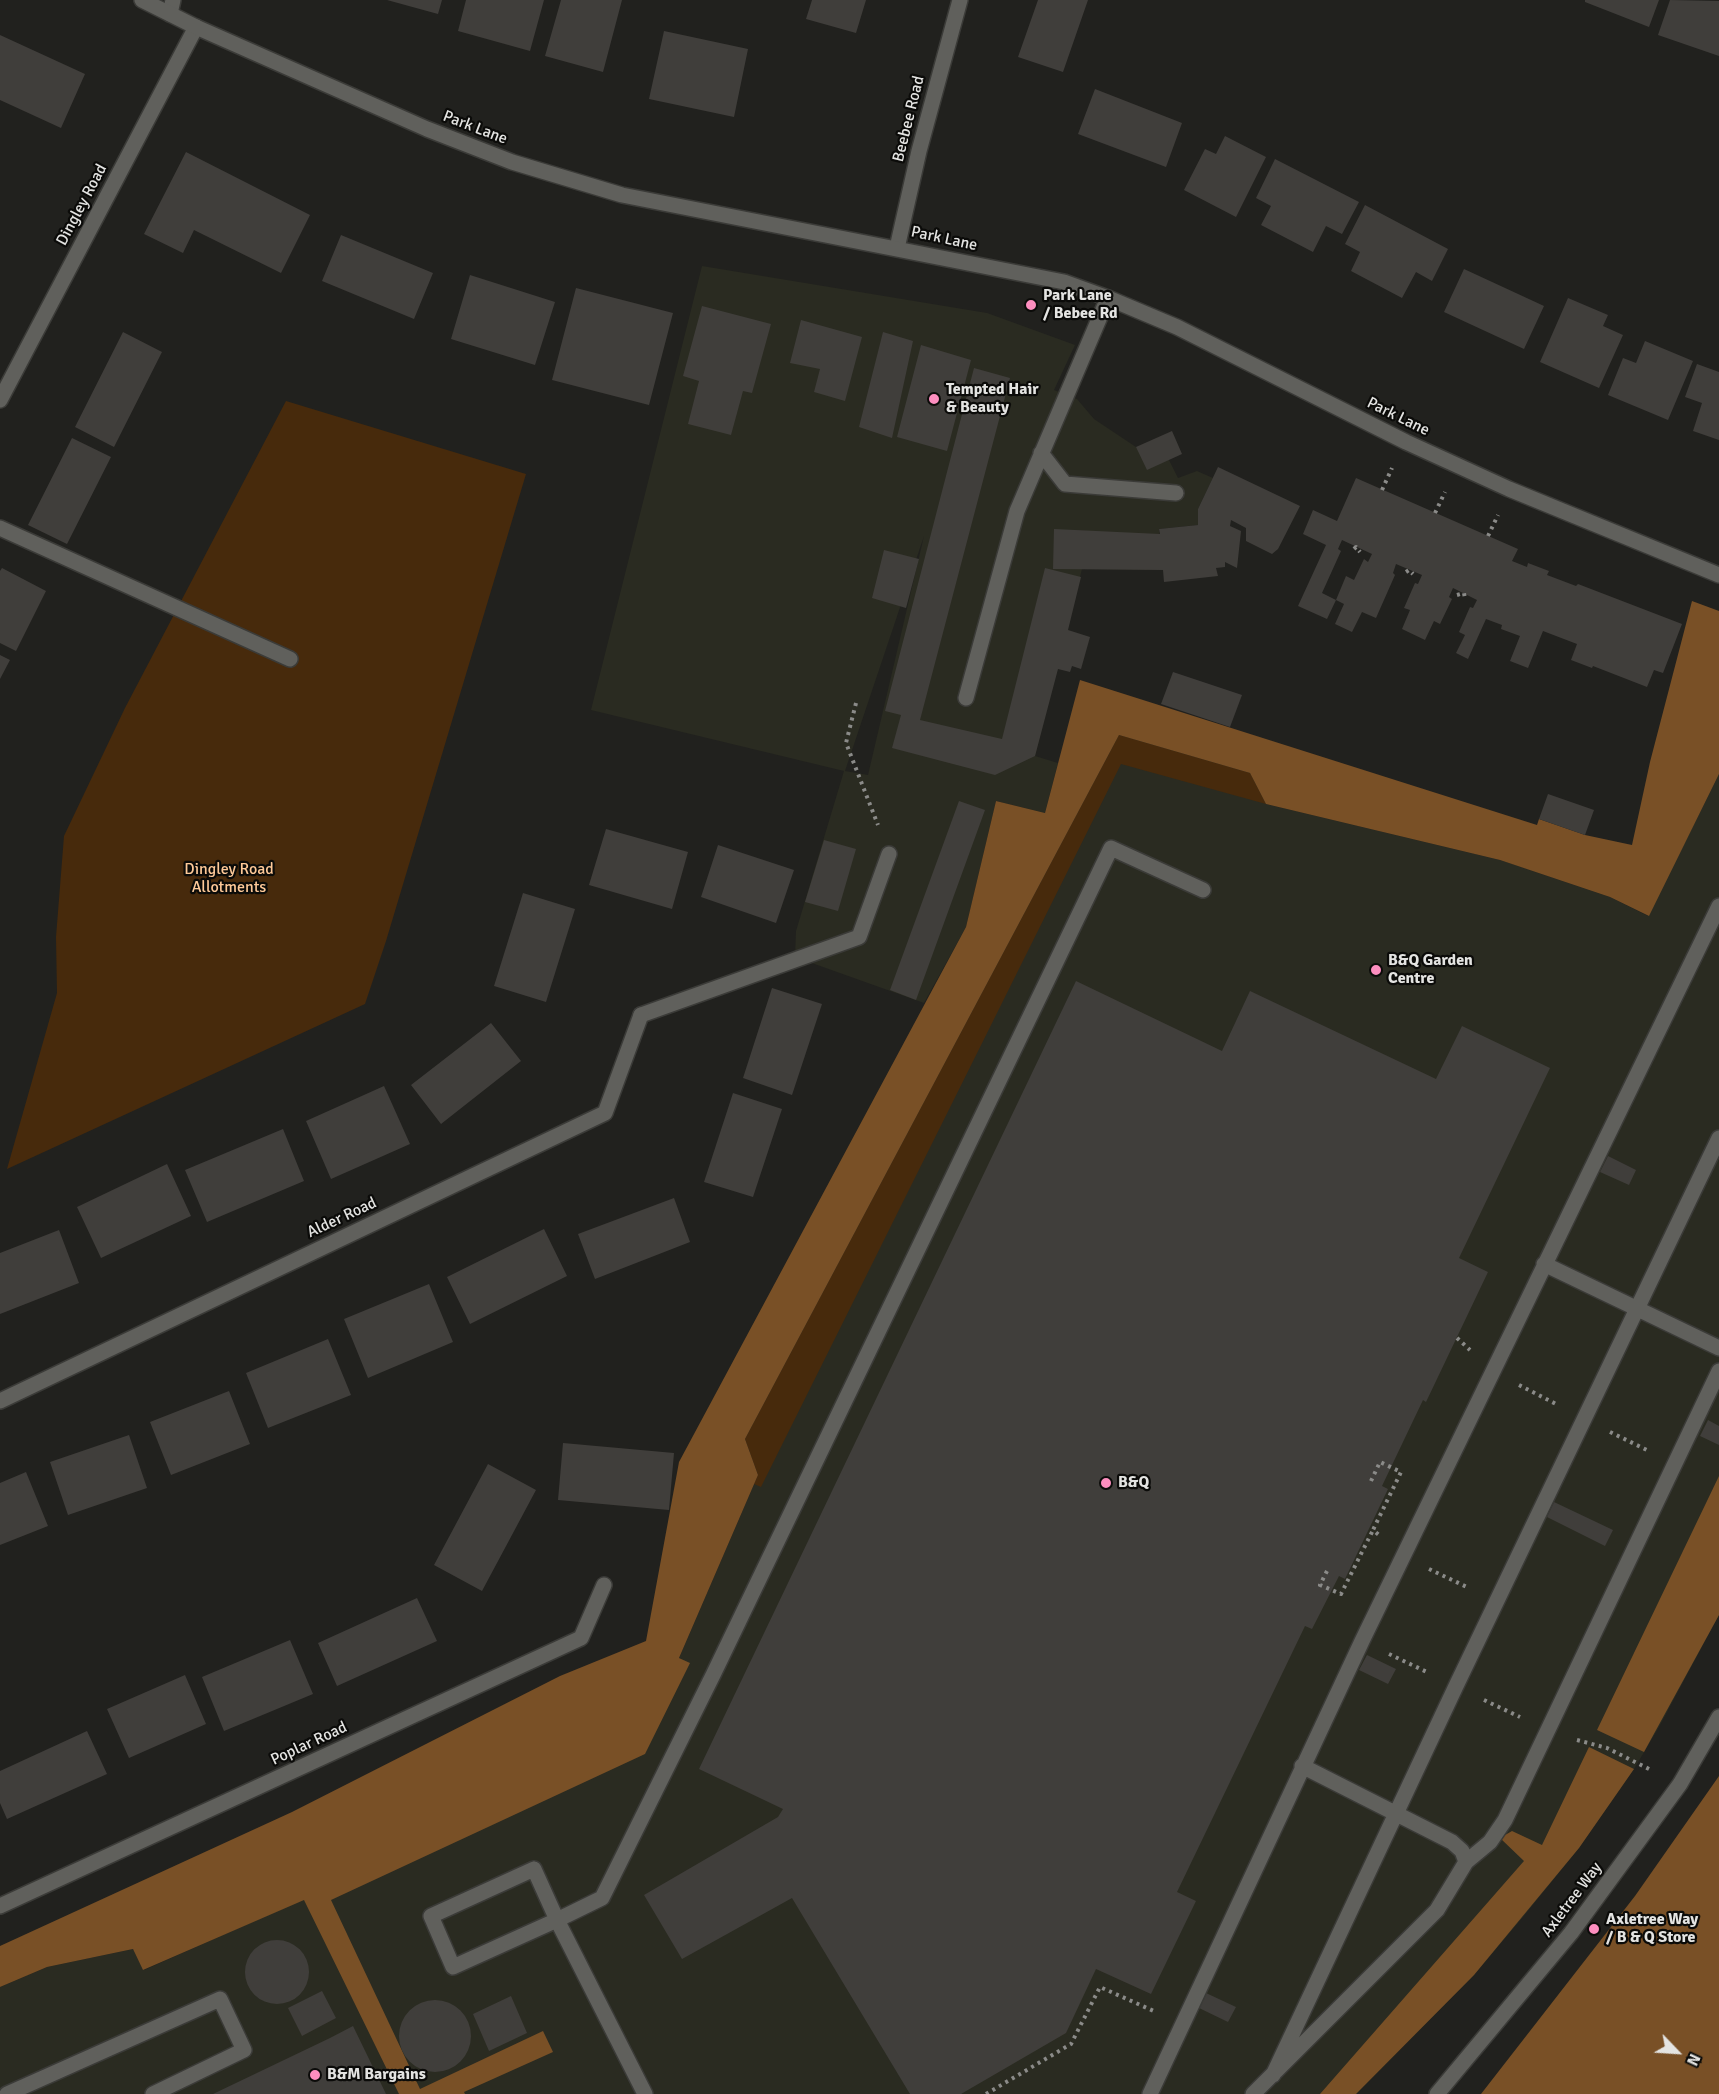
<!DOCTYPE html>
<html>
<head>
<meta charset="utf-8">
<style>
  body { margin:0 }
  #map { position:relative; width:1719px; height:2094px; overflow:hidden; background:#21211e; font-family:Signika,sans-serif }
  canvas { display:block }
  .north { position:absolute; left:1647px; top:2022px; width:60px; height:60px; -webkit-text-stroke:4px #0b0b09; paint-order:stroke; rotate:115deg; font-size:16px; font-weight:700; line-height:24px; text-align:center; color:#e4e4e2 }
  .north::after { content:''; display:block; margin:auto; width:21px; height:27px; background:#e4e4e2; clip-path:polygon(50% 0,100% 100%,50% 72%,0 100%) }
</style>
</head>
<body>
<div id="map">
<canvas width="1719" height="2094"></canvas>
<div class="north">N</div>
</div>
<script>
const g = document.querySelector('canvas').getContext('2d');
g.lineJoin = 'round';
function paint(path, color) { g.fillStyle = color; g.fill(path, 'evenodd'); }
const poly = rows => new Path2D(rows.map(r => 'M' + r).join(''));
function strokePath(path, color, width, dash) { g.strokeStyle = color; g.lineWidth = width; g.lineCap = dash ? 'butt' : 'round'; g.setLineDash(dash || []); g.stroke(path); }
function drawText(font, color, halo, rows, align = 'center') {
  g.font = font + ' Signika,sans-serif'; g.lineWidth = 4.5; g.setLineDash([]); g.textBaseline = 'middle'; g.strokeStyle = halo; g.fillStyle = color; for (const [text, x, y, turn = 0] of rows) {
    g.save(); g.translate(x, y); g.rotate((+turn || 0) * Math.PI / 180); g.textAlign = isNaN(turn) ? turn : align; if (halo) g.strokeText(text, 0, 0); g.fillText(text, 0, 0); g.restore();
  }
}
const built = poly([
  [702,266,987,313,1075,345,1054,390,1077,399,1094,419,1136,447,1169,460,1178,478,1197,471,1213,478,1198,509,1198,525,1159,529,1163,570,1082,569,1035,756,1058,763,1045,813,996,801,966,927,924,1003,795,957,796,931,844,771,591,710],
  [924,536,868,775,845,771],
  [1119,735,1250,773,1266,804,1500,860,1610,897,1648,916,1719,774,1719,1615,1659,1727,1634,1769,1579,1848,1523,1917,1474,1975,1356,2094,0,2094,0,1987,47,1967,133,1949,144,1970,304,1899,310,1909,689,1664,679,1658,758,1475]
]);
const green = poly([
  [286,401,526,474,386,941,365,1004,7,1169,57,993,56,937,64,836,125,708],
  [1119,735,1250,773,1266,804,1121,764,761,1487,754,1484,758,1475,745,1439]
]);
const forest = poly([
  [1692,601,1719,611,1719,774,1649,916,1610,897,1500,860,1266,804,1250,773,1119,735,745,1439,758,1475,679,1658,690,1663,645,1754,331,1900,420,2089,543,2031,553,2052,464,2092,465,2094,399,2094,304,1900,143,1970,133,1949,47,1967,0,1987,0,1946,292,1812,560,1676,646,1641,679,1462,966,927,996,801,1045,813,1080,680,1537,825,1539,819,1585,835,1632,845,1650,762],
  [1719,1476,1719,1615,1644,1752,1597,1730],
  [1589,1747,1634,1769,1579,1848,1474,1975,1356,2094,1320,2094,1524,1861,1500,1838,1512,1831,1542,1845],
  [1719,1776,1719,2094,1481,2094,1635,1896]
]);
const building = poly([
  [387,0,442,0,438,14],
  [466,0,544,0,530,51,458,31],
  [561,0,622,0,603,72,545,56],
  [812,0,866,0,856,33,806,19],
  [1038,0,1088,0,1063,72,1018,57],
  [1585,0,1659,0,1649,27,1585,2],
  [1670,0,1719,1,1719,56,1658,35],
  [664,31,748,49,734,117,649,99],
  [0,35,85,74,61,128,0,100],
  [1095,89,1182,123,1166,167,1078,134],
  [1225,136,1266,157,1236,217,1184,190,1205,149,1216,154],
  [186,152,310,215,281,273,194,230,183,253,144,234],
  [1275,159,1359,202,1342,234,1326,226,1313,252,1261,225,1271,206,1256,198],
  [1365,205,1448,249,1432,281,1416,272,1402,298,1351,271,1360,252,1345,244],
  [341,235,433,273,414,319,322,281],
  [1464,269,1544,306,1524,349,1444,312],
  [470,275,555,302,535,365,451,339],
  [576,288,673,313,649,405,552,380],
  [1568,298,1608,315,1603,326,1623,335,1599,388,1540,362],
  [702,306,771,324,752,393,743,391,731,435,688,424,699,381,683,376],
  [801,320,862,337,845,401,814,392,820,369,790,363],
  [123,332,162,352,114,447,75,427],
  [883,332,913,341,892,438,859,427],
  [1645,341,1693,361,1668,420,1608,395,1623,358,1636,363],
  [921,345,971,360,947,451,897,437],
  [1697,364,1719,372,1719,440,1693,431,1702,403,1685,397],
  [974,368,1010,378,920,720,1002,739,1045,568,1081,577,1068,630,1090,637,1081,669,1072,666,1070,672,1058,669,1035,756,995,775,892,748,901,715,885,711],
  [1172,431,1182,454,1147,470,1136,447],
  [72,438,111,457,67,544,28,525],
  [1218,467,1300,506,1278,549,1272,554,1246,541,1246,528,1231,520,1230,526,1241,531,1237,568,1225,562,1225,567,1216,568,1218,576,1164,582,1163,570,1053,569,1054,529,1160,534,1159,529,1198,525,1198,509],
  [1356,478,1518,549,1512,561,1527,567,1528,563,1549,571,1547,575,1576,586,1578,584,1682,624,1663,673,1654,670,1647,687,1593,666,1592,668,1571,660,1577,644,1543,631,1528,668,1510,661,1520,636,1501,629,1502,625,1486,619,1468,659,1456,653,1465,635,1459,632,1470,607,1473,608,1477,600,1453,588,1449,597,1452,599,1440,624,1434,621,1425,640,1402,629,1410,610,1404,608,1415,583,1418,584,1422,575,1396,564,1393,573,1395,575,1376,618,1362,612,1352,632,1335,624,1344,604,1336,600,1327,619,1298,606,1326,545,1303,534,1313,510,1337,521],
  [1342,540,1372,554,1368,562,1364,559,1354,580,1346,576,1336,600,1322,593,1341,551,1338,549],
  [884,550,919,559,906,608,872,598],
  [2,568,46,591,16,651,0,643,0,571],
  [0,655,10,660,0,679],
  [1173,672,1242,695,1230,727,1161,704],
  [1548,794,1594,810,1585,835,1539,819],
  [959,801,985,810,916,1000,890,990],
  [606,829,688,852,672,909,589,885],
  [824,840,856,849,838,911,805,902],
  [718,845,794,870,776,923,701,897],
  [523,893,575,909,546,1002,494,986],
  [1076,981,1222,1051,1250,991,1436,1079,1462,1026,1550,1068,1459,1258,1488,1272,1426,1402,1423,1400,1382,1486,1388,1489,1345,1579,1339,1576,1312,1629,1305,1626,1177,1892,1196,1901,1151,1994,1096,1969,1066,2033,961,2094,910,2094,792,1898,682,1959,644,1895,778,1817,783,1809,699,1769],
  [772,988,822,1004,792,1095,743,1078],
  [491,1023,521,1061,441,1124,411,1085],
  [384,1086,410,1144,331,1179,306,1121],
  [733,1093,782,1109,753,1197,704,1182],
  [283,1129,304,1181,207,1222,185,1170],
  [1608,1156,1636,1170,1629,1185,1600,1172],
  [167,1164,191,1216,101,1258,77,1207],
  [674,1198,690,1242,595,1279,578,1234],
  [544,1229,567,1276,470,1324,447,1277],
  [59,1230,79,1283,0,1314,0,1253],
  [429,1284,453,1342,368,1378,344,1319],
  [328,1339,351,1395,268,1428,246,1373],
  [229,1391,250,1444,171,1475,150,1422],
  [1708,1420,1719,1426,1719,1445,1700,1436],
  [129,1435,147,1488,68,1515,50,1462],
  [563,1443,674,1453,669,1510,558,1500],
  [488,1464,536,1490,482,1591,434,1565],
  [26,1472,48,1526,0,1545,0,1483],
  [1554,1502,1613,1530,1605,1546,1547,1517],
  [417,1598,437,1641,337,1686,318,1643],
  [290,1640,313,1694,224,1731,202,1677],
  [1367,1655,1396,1669,1388,1684,1359,1670],
  [185,1675,206,1724,129,1758,107,1709],
  [87,1731,107,1774,7,1819,0,1803,0,1771],
  '245 1972a32 32 0 1 1 64 0a32 32 0 1 1-64 0Z',
  [322,1991,336,2018,302,2036,288,2008],
  [1206,1993,1236,2007,1228,2022,1199,2008],
  [511,1996,527,2033,489,2051,473,2014],
  '399 2036a36 36 0 1 1 72 0a36 36 0 1 1-72 0Z',
  [353,2026,386,2094,213,2094,330,2038]
]);
const path = poly([
  [1382,490,1392,468],
  [1435,513,1445,492],
  [1488,536,1498,515],
  [1354,549,1356,547,1360,552],
  [1406,572,1409,570,1413,574],
  [1457,595,1464,593,1465,599],
  [856,703,846,743,878,825],
  [1457,1338,1470,1350],
  [1519,1385,1558,1405],
  [1610,1432,1649,1451],
  [1371,1481,1380,1462,1401,1472,1373,1530,1379,1535],
  [1429,1569,1469,1588],
  [1327,1571,1320,1585,1341,1594,1373,1530],
  [1389,1654,1429,1673],
  [1484,1700,1520,1717],
  [1577,1740,1607,1748,1653,1771],
  [986,2094,1071,2044,1100,1987,1156,2012]
]);
const service = poly([
  [1041,453,1065,484,1176,493],
  [0,528,290,659],
  [966,698,1017,511,1108,298],
  [641,1015,859,937,889,854],
  [1544,1264,1719,1348],
  [1302,1766,1452,1842,1462,1851,1466,1862],
  [534,1869,557,1920,453,1967,431,1916,534,1869],
  [1273,2075,1456,1686,1719,1138],
  [7,2094,220,1999,244,2050,153,2094],
  [645,2094,557,1920,602,1898,713,1675,1111,848,1203,890],
  [1150,2094,1362,1641,1719,906],
  [1253,2094,1437,1910,1466,1862,1490,1842,1505,1820,1719,1371]
]);
const minor = poly([
  [170,14,173,0],
  [897,248,919,151,960,0],
  [0,400,196,27],
  [0,1401,605,1113,641,1015],
  [0,1906,581,1638,604,1585]
]);
const tertiary = poly([
  [1437,2094,1571,1933,1680,1784,1719,1717]
]);
const secondary = poly([
  [142,0,196,27,427,129,512,162,622,195,1064,282,1108,298,1177,327,1406,442,1509,489,1719,575]
]);
const markers = [
  [1031,305,6,"#fd8ebf"],
  [934,399,6,"#fd8ebf"],
  [1376,970,6,"#fd8ebf"],
  [1106,1483,6,"#fd8ebf"],
  [1594,1929,6,"#fd8ebf"],
  [315,2075,6,"#fd8ebf"]
];
const streetNames = [
  ["Beebee Road",909,119,-76],
  ["Park Lane",475,128,21],
  ["Dingley Road",82,205,-62],
  ["Park Lane",944,239,12],
  ["Park Lane",1398,417,26],
  ["Alder Road",342,1218,-25],
  ["Poplar Road",309,1744,-25],
  ["Axletree Way",1572,1900,-53]
];
const poiNames = [
  ["Park Lane",1043,296],
  ["/ Bebee Rd",1043,314],
  ["Tempted Hair",946,390],
  ["& Beauty",946,408],
  ["B&Q Garden",1388,961],
  ["Centre",1388,979],
  ["B&Q",1118,1483],
  ["Axletree Way",1606,1920],
  ["/ B & Q Store",1606,1938],
  ["B&M Bargains",327,2075]
];
const parkNames = [
  ["Dingley Road",229,870],
  ["Allotments",229,888]
];
paint(built, '#2a2b21');
paint(green, '#472a0c');
paint(forest, '#795026');
paint(building, '#403e3b');
strokePath(service, '#3b3b38', 18);
strokePath(minor, '#3b3b38', 18);
strokePath(tertiary, '#3b3b38', 18);
strokePath(secondary, '#3b3b38', 18);
strokePath(path, '#8b8b89', 4, [3, 4.5]);
strokePath(service, '#60605c', 15);
strokePath(minor, '#60605c', 15);
strokePath(tertiary, '#60605c', 15);
strokePath(secondary, '#60605c', 15);
for (const [x, y, r, color] of markers) { const dot = new Path2D(); dot.arc(x, y, r, 0, 2 * Math.PI); g.fillStyle = color; g.fill(dot); strokePath(dot, '#0b0b09', 2); }
drawText('16px', '#e4e4e2', '#0b0b09', streetNames);
drawText('bold 16px', '#e4e4e2', '#0b0b09', poiNames, 'left');
drawText('16px', '#fec998', '#0b0b09', parkNames);
</script>
</body>
</html>
